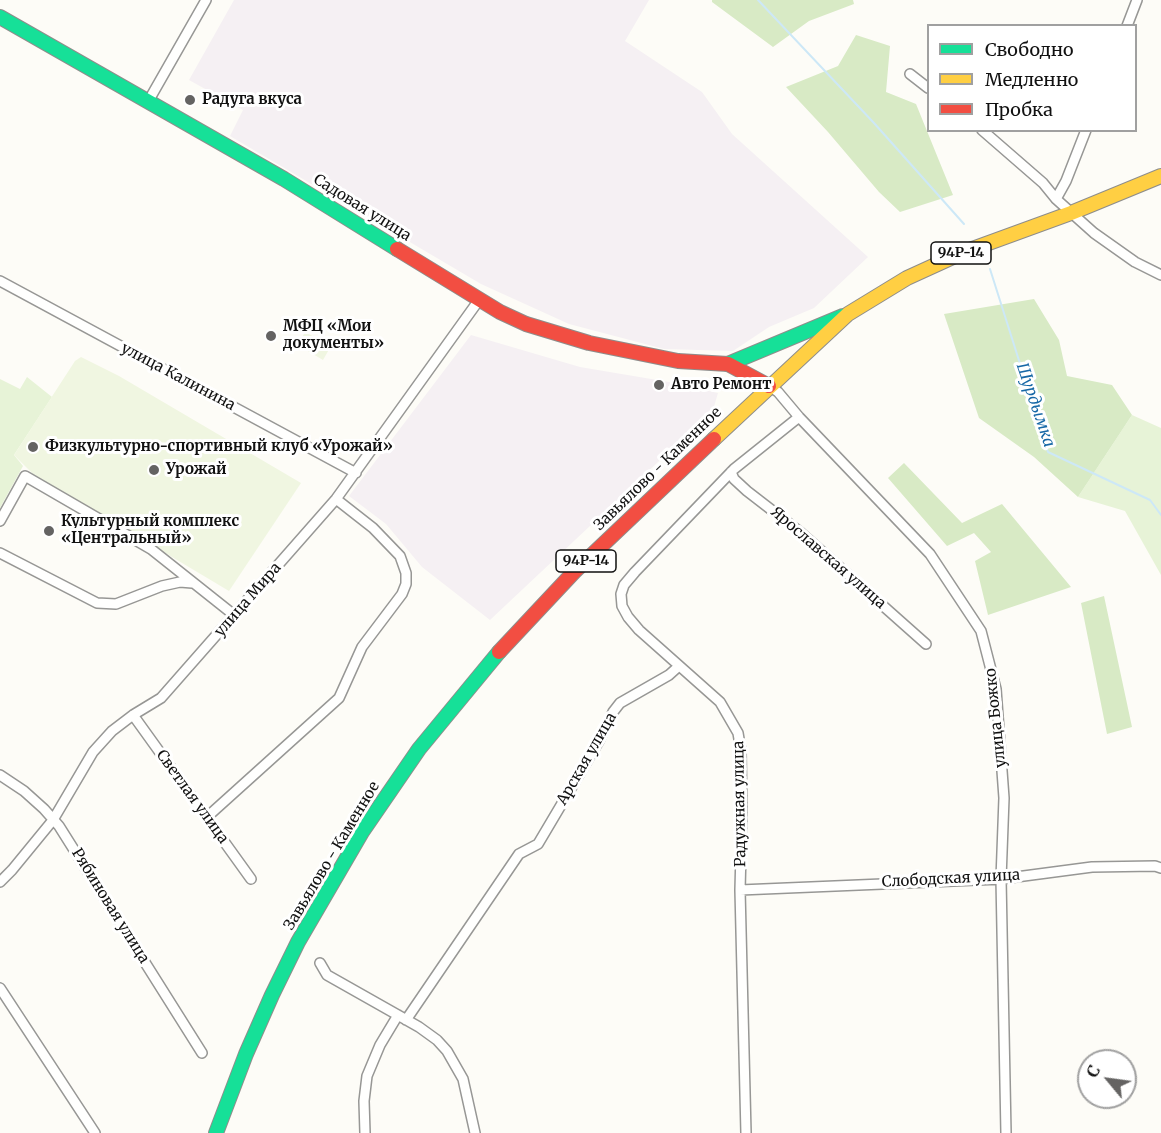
<!DOCTYPE html>
<html>
<head>
<meta charset="utf-8">
<style>
  body { margin:0 }
  #map { position:relative; width:1161px; height:1133px; overflow:hidden; background:#fdfcf7; font-family:Merriweather,serif }
  canvas { display:block }
  .legend { position:absolute; left:927px; top:24px; width:210px; height:108px; box-sizing:border-box; background:#fff; border:2px solid #a0a0a0; margin:0; padding:8px 10px; list-style:none; font-size:18px; color:#111 }
  .legend li { display:flex; align-items:center; gap:12px; height:30px }
  .legend b { width:30px; border:2px solid #a0a0a0 }
  .north { position:absolute; left:1077px; top:1049px; width:60px; height:60px; box-sizing:border-box; background:#fff; border:2px solid #a0a0a0; border-radius:50%; rotate:299deg; font-size:16px; font-weight:700; line-height:24px; text-align:center; color:#111 }
  .north::after { content:''; display:block; margin:auto; width:21px; height:27px; background:#646362; clip-path:polygon(50% 0,100% 100%,50% 72%,0 100%) }
</style>
</head>
<body>
<div id="map">
<canvas width="1161" height="1133"></canvas>
<ul class="legend">
<li><b style="height:8px;background:#16e098"></b>Свободно</li>
<li><b style="height:8px;background:#ffcf43"></b>Медленно</li>
<li><b style="height:8px;background:#f24e42"></b>Пробка</li>
</ul>
<div class="north">С</div>
</div>
<script>
const g = document.querySelector('canvas').getContext('2d');
g.lineJoin = 'round';
function paint(path, color) { g.fillStyle = color; g.fill(path, 'evenodd'); }
const poly = rows => new Path2D(rows.map(r => 'M' + r).join(''));
function strokePath(path, color, width, dash) { g.strokeStyle = color; g.lineWidth = width; g.lineCap = dash ? 'butt' : 'round'; g.setLineDash(dash || []); g.stroke(path); }
function drawText(font, color, halo, rows, align = 'center') {
  g.font = font + ' Merriweather,serif'; g.lineWidth = 6; g.setLineDash([]); g.textBaseline = 'middle'; g.strokeStyle = halo; g.fillStyle = color; for (const [text, x, y, turn = 0] of rows) {
    g.save(); g.translate(x, y); g.rotate((+turn || 0) * Math.PI / 180); g.textAlign = isNaN(turn) ? turn : align; if (halo) g.strokeText(text, 0, 0); g.fillText(text, 0, 0); g.restore();
  }
}
const industrial = poly([
  [234,0,649,0,625,41,702,92,732,134,868,257,814,308,769,327,733,351,664,349,569,324,481,284,230,136,243,110,189,80],
  [471,335,580,367,669,382,718,393,713,410,709,414,490,620,422,567,386,524,349,496]
]);
const green = poly([
  [27,377,52,397,14,455,23,466,0,508,0,379,20,389],
  [1132,415,1161,428,1161,575,1125,511,1078,497]
]);
const forest = poly([
  [712,0,853,0,854,4,809,21,773,47,712,2],
  [856,35,890,46,886,92,916,104,953,195,900,212,879,192,828,132,786,87,838,66],
  [1034,299,1059,340,1067,376,1112,385,1132,415,1078,497,1034,457,979,418,944,314],
  [904,463,962,523,1002,504,1071,587,988,615,975,561,991,552,974,533,947,546,888,478],
  [1104,596,1132,727,1107,734,1081,603]
]);
const pitch = poly([
  [305,332,331,346,323,360,298,345],
  [81,357,119,376,301,483,229,591,33,474,14,455,75,361]
]);
const stream = poly([
  [758,0,874,123,964,224],
  [990,269,1048,452,1150,500,1161,515]
]);
const street = poly([
  [1127,26,1137,0],
  [910,74,928,88],
  [149,100,206,0],
  [982,130,1043,183,1056,199,1094,233,1135,262,1161,275],
  [1056,199,1066,181,1086,130],
  [0,281,356,473],
  [769,386,778,392,799,417,930,554,981,631,996,689,1004,798,1001,879,1006,1133],
  [731,472,734,479,747,491,800,532,926,644],
  [0,521,25,476,151,549,234,615],
  [0,553,97,603,116,604,162,586,180,582,192,583],
  [133,715,251,879],
  [0,775,24,791,44,809,59,826,202,1053],
  [207,817,339,698,362,647,402,594,406,584,406,573,400,556,373,528,336,499],
  [0,882,12,870,53,820,93,752,112,731,133,715,161,698,336,499,479,300],
  [740,890,1001,879,1092,867,1155,866,1161,868],
  [320,963,327,975,419,1027,437,1040,447,1051,463,1079,475,1133],
  [0,988,95,1133],
  [406,1020,519,854,538,844,599,741,613,712,620,703,669,675,679,666],
  [365,1133,364,1101,367,1076,380,1045,398,1015],
  [746,1133,740,890,742,814,741,751,738,733,720,702,639,630,628,617,622,606,621,594,624,585,635,572,734,469,799,417]
]);
const fast = poly([
  [0,17,284,179,397,249],
  [728,364,843,316],
  [216,1133,246,1054,272,995,298,942,362,832,419,749,499,652]
]);
const slow = poly([
  [714,439,848,314,907,278,964,252,1071,213,1161,176]
]);
const jam = poly([
  [397,249,500,312,526,324,589,343,678,361,728,364,769,386],
  [499,652,574,572,714,439]
]);
const markers = [
  [190,100,6,"#646362"],
  [271,336,6,"#646362"],
  [659,385,6,"#646362"],
  [33,447,6,"#646362"],
  [154,470,6,"#646362"],
  [49,531,6,"#646362"]
];
const shields = [
  [961,253,60],
  [586,561,60]
];
const shieldNames = [
  ["94Р-14",961,253],
  ["94Р-14",586,561]
];
const poiNames = [
  ["Радуга вкуса",202,100],
  ["МФЦ «Мои",283,327],
  ["документы»",283,344],
  ["Авто Ремонт",671,385],
  ["Физкультурно-спортивный клуб «Урожай»",45,447],
  ["Урожай",166,470],
  ["Культурный комплекс",61,522],
  ["«Центральный»",61,539]
];
const streetNames = [
  ["Садовая улица",362,208,32],
  ["улица Калинина",178,377,28],
  ["Завьялово - Каменное",658,469,-44],
  ["Ярославская улица",828,558,41],
  ["улица Мира",248,600,-49],
  ["улица Божко",996,718,-96],
  ["Арская улица",587,759,-60],
  ["Светлая улица",192,797,54],
  ["Радужная улица",740,804,-91],
  ["Завьялово - Каменное",332,856,-59],
  ["Слободская улица",951,879,-3],
  ["Рябиновая улица",110,906,58]
];
const waterNames = [
  ["Шурдымка",1035,405,71]
];
paint(industrial, '#f5f0f3');
paint(green, '#e7f3d7');
paint(forest, '#d8eac5');
paint(pitch, '#f0f6e1');
strokePath(stream, '#cde8f7', 2);
strokePath(street, '#979795', 12);
strokePath(fast, '#8e8d8b', 16);
strokePath(slow, '#8e8d8b', 16);
strokePath(jam, '#8e8d8b', 16);
strokePath(street, '#fffffe', 9);
strokePath(fast, '#16e098', 14);
strokePath(slow, '#ffcf43', 14);
strokePath(jam, '#f24e42', 14);
for (const [x, y, r, color] of markers) { const dot = new Path2D(); dot.arc(x, y, r, 0, 2 * Math.PI); g.fillStyle = color; g.fill(dot); strokePath(dot, '#fff', 2); }
for (const [x, y, w] of shields) { const box = new Path2D(); box.roundRect(x - w / 2, y - 11, w, 22, 4.5); g.fillStyle = '#fff'; g.fill(box); strokePath(box, '#111', 1.5); }
drawText('bold 14px', '#111', null, shieldNames);
drawText('bold 15px', '#111', '#fff', poiNames, 'left');
drawText('15px', '#111', '#fff', streetNames);
drawText('italic 16px', '#1768a6', '#fff', waterNames);
</script>
</body>
</html>
